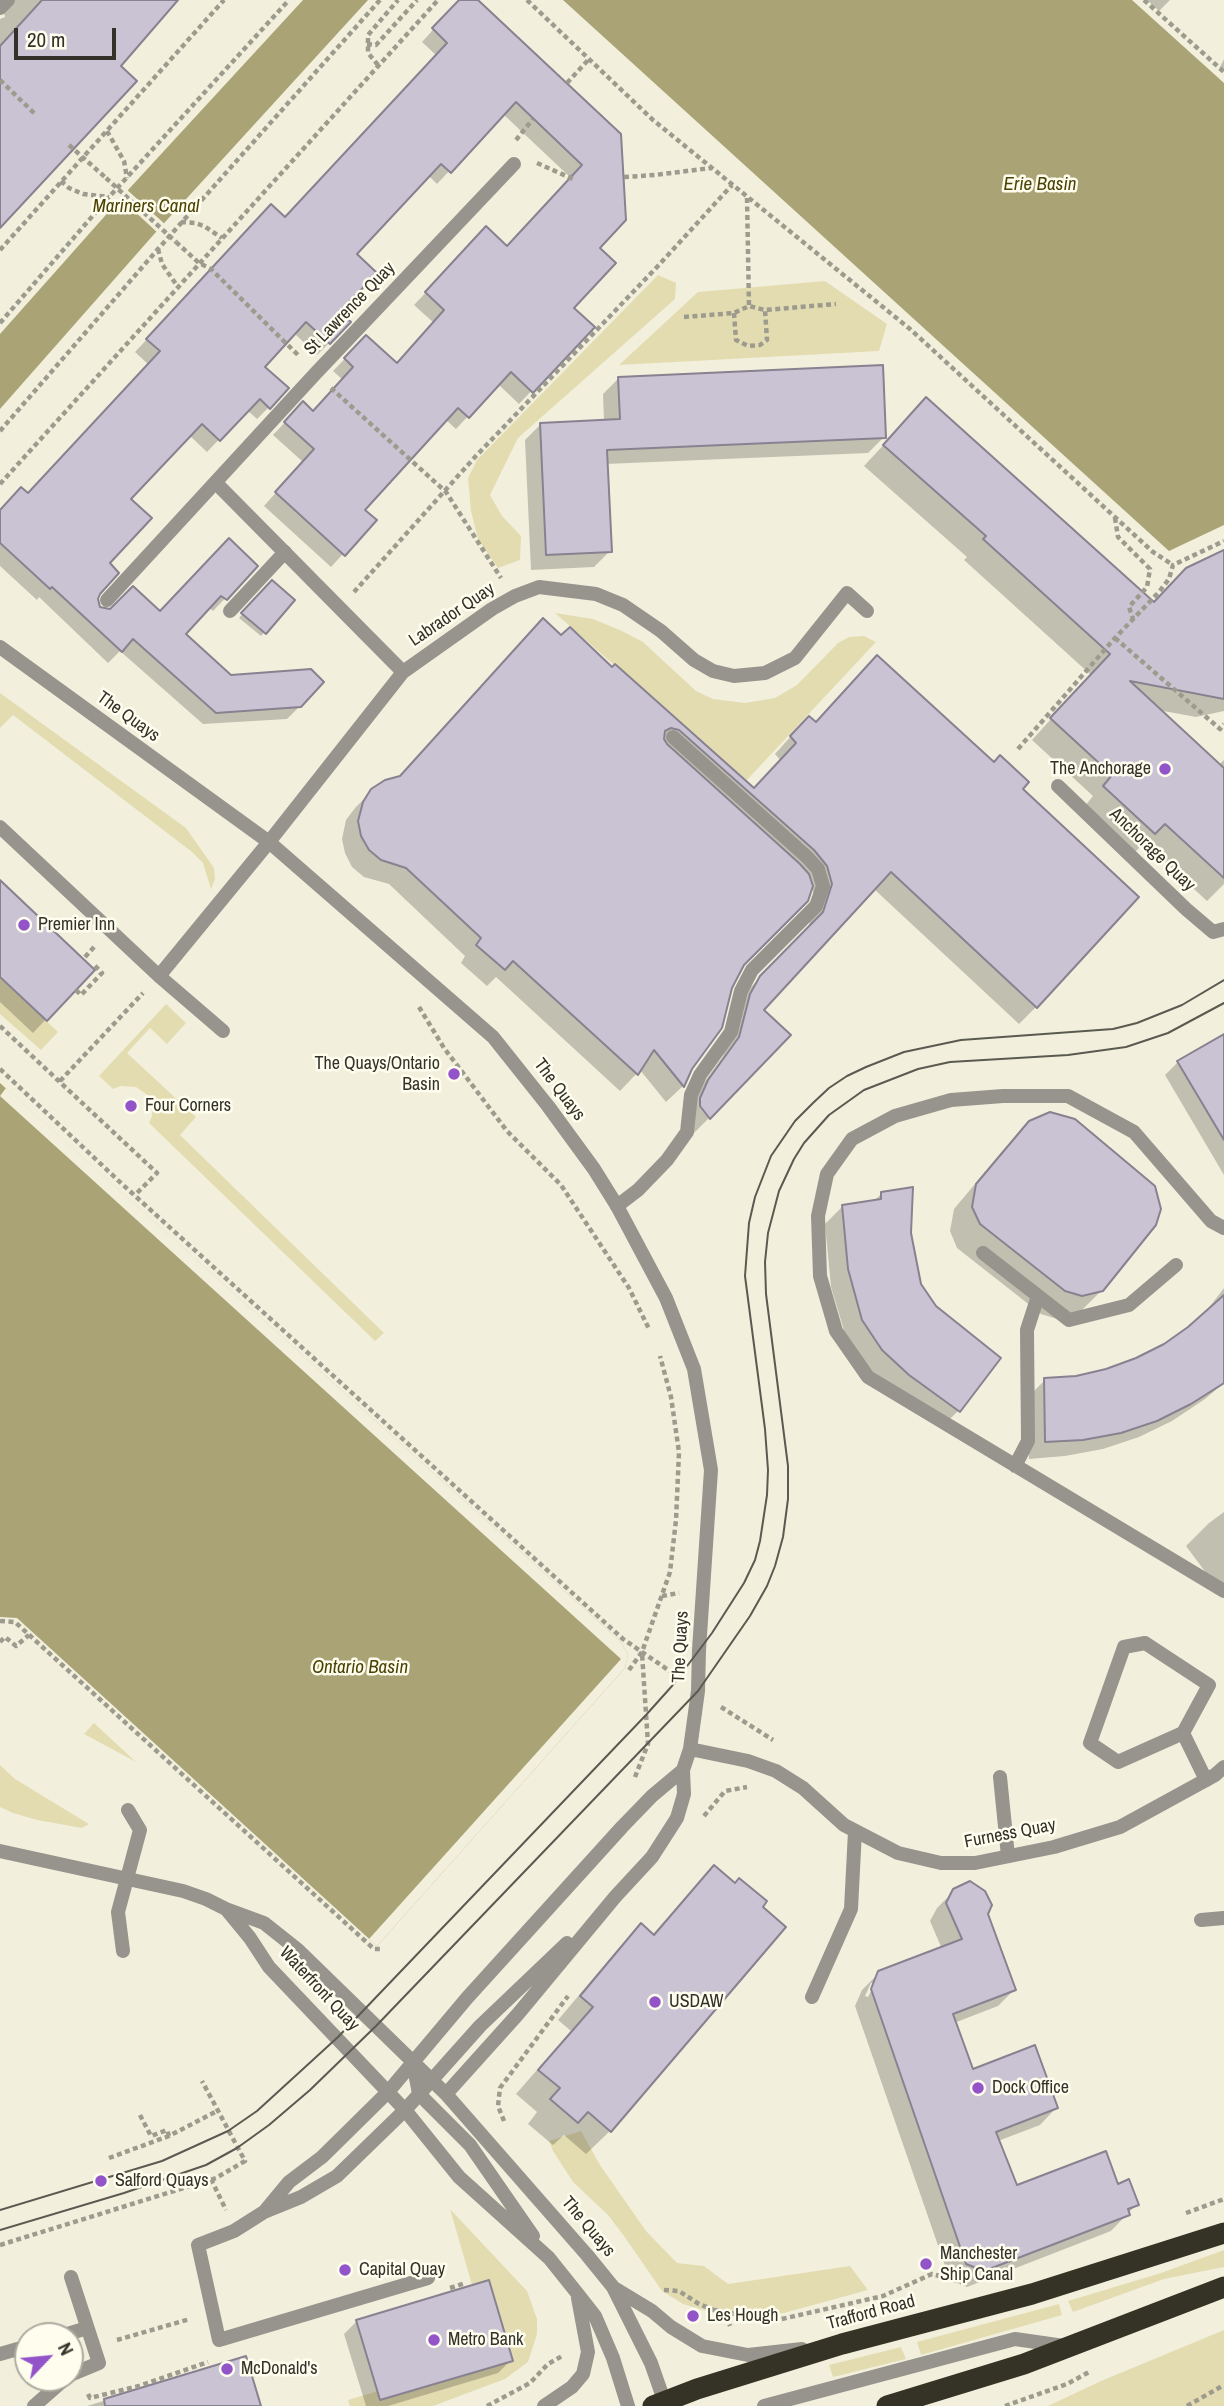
<!DOCTYPE html>
<html>
<head>
<meta charset="utf-8">
<style>
  body { margin:0 }
  #map { position:relative; width:1224px; height:2406px; overflow:hidden; background:#f2f0dd; font-family:"Archivo Narrow",sans-serif }
  canvas { display:block }
  .north { position:absolute; left:14px; top:2322px; width:70px; height:70px; box-sizing:border-box; background:#fffdee; border:2px solid #adaba0; border-radius:50%; rotate:64deg; font-size:19px; font-weight:700; line-height:28px; text-align:center; color:#32312a }
  .north::after { content:''; display:block; margin:auto; width:24px; height:32px; background:#9354ca; clip-path:polygon(50% 0,100% 100%,50% 72%,0 100%) }
  .scale { position:absolute; left:14px; top:28px; width:102px; height:32px; box-sizing:border-box; border:4px solid #32312a; border-top:0; padding-left:9px; font-size:21px; line-height:24px; white-space:nowrap; color:#32312a; -webkit-text-stroke:5px #fffdee; paint-order:stroke }
</style>
</head>
<body>
<div id="map">
<canvas width="1224" height="2406"></canvas>
<div class="north">N</div>
<div class="scale">20 m</div>
</div>
<script>
const g = document.querySelector('canvas').getContext('2d');
g.lineJoin = 'round';
function paint(path, color) { g.fillStyle = color; g.fill(path, 'evenodd'); }
const poly = rows => new Path2D(rows.map(r => 'M' + r).join(''));
function strokePath(path, color, width, dash) { g.strokeStyle = color; g.lineWidth = width; g.lineCap = dash ? 'butt' : 'round'; g.setLineDash(dash || []); g.stroke(path); }
function drawText(font, color, halo, rows, align = 'center') {
  g.font = font + ' "Archivo Narrow",sans-serif'; g.lineWidth = 5; g.setLineDash([]); g.textBaseline = 'middle'; g.strokeStyle = halo; g.fillStyle = color; for (const [text, x, y, turn = 0] of rows) {
    g.save(); g.translate(x, y); g.rotate((+turn || 0) * Math.PI / 180); g.textAlign = isNaN(turn) ? turn : align; if (halo) g.strokeText(text, 0, 0); g.fillText(text, 0, 0); g.restore();
  }
}
const green = poly([
  [658,275,676,283,675,299,518,438,490,495,502,516,521,536,520,560,498,568,478,539,471,511,468,478,477,460],
  [825,281,887,324,879,351,619,365,698,292],
  [555,613,593,619,622,631,643,642,696,691,713,699,745,703,775,698,797,685,838,643,849,637,864,636,876,642,746,781],
  [0,693,186,828,214,868,215,879,211,889,203,863,192,852,13,715,0,728],
  [0,977,58,1032,41,1050,0,1014],
  [166,1004,186,1023,167,1044,150,1028,127,1053,196,1117,180,1135,384,1333,375,1341,149,1123,152,1116,153,1106,149,1096,136,1087,121,1086,113,1089,99,1076],
  [94,1723,136,1762,84,1734],
  [0,1765,15,1779,89,1824,82,1828,37,1820,13,1813,0,1807],
  [581,2131,600,2165,646,2231,677,2263,704,2266,728,2284,850,2266,868,2290,784,2313,727,2317,683,2304,662,2291,624,2236,608,2215,573,2182,553,2151,549,2141],
  [450,2209,527,2291,537,2319,537,2334,528,2362,505,2379,433,2406,350,2406,348,2400,378,2391,380,2400,513,2361,489,2280,472,2285],
  [1224,2250,1224,2267,1164,2279,1073,2312,1068,2301,1161,2273],
  [1059,2304,1062,2315,921,2355,917,2342],
  [1224,2330,1224,2406,1048,2406,1101,2381],
  [901,2347,906,2359,833,2377,829,2365]
]);
const water = poly([
  [303,0,368,0,156,232,0,409,0,334,128,190],
  [563,0,1132,0,1224,83,1224,525,1169,551],
  [0,1083,620,1641,628,1654,625,1668,377,1946,17,1618,0,1617]
]);
const pier = poly([
  [125,188,167,226,159,234,118,196],
  [6,1088,620,1641,628,1654,625,1668,377,1946,369,1939,621,1659,0,1096]
]);
const shadow = poly([
  [0,0,176,0,130,50,0,224,0,19,5,17],
  [460,0,476,0,620,135,597,248,571,308,592,327,519,404,498,384,456,429,445,419,363,510,374,520,331,567,264,506,303,462,273,435,291,416,313,413,343,380,333,371,366,337,396,364,434,323,414,305,474,241,506,248,571,178,503,114,437,184,428,175,355,255,338,312,349,322,329,343,317,355,294,333,263,367,269,407,257,419,247,410,207,452,189,435,129,499,96,598,99,608,160,613,256,566,213,611,208,607,183,634,230,676,300,706,287,719,203,724,120,651,108,663,39,597,37,600,0,566,0,512,28,495,149,365,135,352,259,219,285,219,437,56,422,42],
  [1147,0,1170,0,1159,11],
  [1224,59,1224,71,1219,69],
  [619,378,884,437,868,453,606,464,610,551,594,567,531,570,525,440,541,424,604,421,603,394],
  [926,399,1154,604,1224,552,1224,711,1196,717,1158,710,1219,765,1224,760,1224,884,1207,901,1144,843,1134,853,1084,807,1093,796,1032,740,1091,675,964,560,967,557,864,466],
  [272,582,293,600,261,636,239,618],
  [561,638,612,669,753,790,781,761,775,754,792,735,815,723,1020,789,1036,1007,1019,1024,874,889,761,1010,709,1118,692,1135,692,1099,723,1056,734,1013,743,995,807,931,816,902,811,885,742,964,683,1086,666,1102,640,1070,620,1091,496,977,487,986,461,963,465,956,389,884,364,877,352,867,345,853,342,839,346,820,355,808,373,790,398,778],
  [0,883,92,970,33,1033,0,1002],
  [1224,1036,1224,1175,1165,1075,1178,1062],
  [1030,1123,1102,1290,1078,1314,1057,1319,1041,1314,957,1248,950,1231,954,1209,1006,1147],
  [882,1193,920,1284,935,1307,998,1358,958,1411,941,1428,866,1367,846,1337,831,1287,825,1224,842,1207,873,1202],
  [1224,1288,1224,1383,1205,1399,1172,1421,1139,1437,1103,1449,1065,1456,1029,1459,1028,1397,1045,1380,1076,1377,1107,1371,1136,1360,1165,1345,1201,1318],
  [1224,1512,1224,1597,1186,1546,1209,1523],
  [714,1867,610,2131,586,2154,564,2135,553,2145,528,2124,537,2112,516,2094,571,2031,558,2020,618,1949,641,1926,652,1935],
  [954,1891,986,1914,1014,1990,998,2006,954,2023,972,2071,1056,2108,1040,2125,998,2141,1016,2188,1117,2186,1137,2204,1111,2231,967,2287,950,2280,855,2006,862,1990,879,1973,942,1949,930,1921,937,1908],
  [871,1983,875,1983,868,1997,865,1996],
  [357,2321,511,2360,498,2373,388,2406,366,2406,344,2334],
  [245,2358,259,2406,87,2406]
]);
const building = poly([
  [42,0,178,0,121,66,137,81,0,228,0,46,42,0],
  [459,0,478,0,621,134,626,220,600,248,616,263,574,308,595,327,533,393,511,372,469,418,458,408,365,510,377,520,345,556,275,492,314,449,284,422,303,401,313,411,353,367,344,358,366,335,397,363,444,310,425,292,486,226,507,246,582,165,516,102,451,173,441,164,357,254,377,273,340,312,351,322,330,344,306,322,265,367,289,388,270,409,260,399,220,441,202,424,131,499,152,518,110,563,119,573,100,594,98,599,100,607,110,609,133,586,160,611,229,538,258,566,227,600,221,596,186,634,231,675,311,669,324,682,301,707,216,713,133,639,122,652,52,587,50,589,0,543,0,510,21,487,28,493,160,351,146,339,271,204,285,217,447,43,432,28,459,0],
  [883,365,886,438,607,450,612,552,546,555,540,423,620,419,618,377,883,365],
  [926,397,1154,602,1186,568,1224,550,1224,699,1130,681,1224,768,1224,878,1165,824,1155,834,1103,786,1112,775,1050,718,1110,654,983,539,986,536,883,445,926,397],
  [272,580,295,600,266,634,241,613,272,580],
  [543,618,561,635,570,627,612,667,615,664,754,788,796,743,790,736,809,716,816,722,877,655,994,762,1000,755,1029,782,1023,789,1139,897,1037,1008,891,872,764,1010,791,1035,710,1119,700,1106,700,1098,708,1080,739,1037,750,994,760,976,823,912,832,884,827,866,814,850,679,730,671,728,665,731,664,739,667,744,800,864,809,874,813,886,808,901,744,965,732,988,722,1028,692,1069,684,1087,654,1050,638,1075,513,961,505,970,476,945,481,938,406,868,381,860,369,850,361,836,358,821,363,802,371,789,385,780,400,776,543,618],
  [0,880,95,970,47,1021,0,977,0,880],
  [1224,1034,1224,1140,1177,1061,1224,1034],
  [1050,1112,1075,1119,1155,1186,1161,1209,1156,1225,1103,1291,1082,1296,1065,1291,980,1224,972,1207,976,1184,1029,1121,1050,1112],
  [913,1187,911,1233,921,1284,936,1306,1001,1358,960,1412,909,1375,882,1350,862,1320,848,1269,842,1205,881,1199,881,1192,913,1187],
  [1224,1295,1224,1383,1191,1404,1157,1421,1121,1433,1083,1440,1045,1442,1044,1378,1076,1376,1106,1369,1136,1358,1164,1344,1188,1327,1224,1295],
  [714,1865,735,1883,739,1878,767,1901,763,1907,786,1927,611,2132,588,2112,578,2123,550,2099,560,2088,538,2070,593,2007,580,1996,641,1923,654,1935,714,1865],
  [970,1881,985,1891,992,1905,988,1914,1016,1990,953,2014,973,2069,1035,2045,1058,2108,996,2132,1017,2185,1106,2151,1118,2184,1129,2179,1139,2205,1128,2209,1130,2215,984,2271,966,2264,871,1989,878,1971,962,1939,946,1903,953,1889,970,1881],
  [489,2280,513,2361,380,2400,356,2320,489,2280],
  [246,2356,261,2406,105,2406,104,2399,246,2356]
]);
const path = poly([
  [527,0,653,120,910,329,1153,552,1173,565],
  [1144,0,1224,72],
  [367,44,376,45,417,0],
  [378,65,368,53,368,35,398,0],
  [0,80,36,115],
  [567,83,589,59],
  [107,131,124,161,127,178],
  [516,140,533,119],
  [69,145,106,178],
  [537,163,573,179],
  [624,177,655,175,711,168],
  [61,181,69,188,83,194,109,197],
  [747,198,749,306],
  [181,222,195,223,204,226,222,238],
  [176,242,199,263,211,269,300,357],
  [158,249,162,264,178,287],
  [0,250,224,0],
  [734,313,736,340,748,346,760,345,767,340,765,310],
  [684,317,734,313,749,306,765,310,836,304],
  [0,323,109,197,289,0],
  [331,388,446,492,501,578],
  [0,431,158,249,380,0],
  [0,484,438,0],
  [1115,518,1118,537,1150,569,1147,587,1129,607,1133,619],
  [354,592,475,457,657,267,732,185],
  [1115,638,1220,729,1224,724],
  [1018,749,1115,638,1159,592,1169,579,1173,565,1224,541],
  [85,957,95,946],
  [76,990,81,995,102,973,94,965],
  [419,1007,444,1048,507,1131,561,1185,629,1288,649,1329],
  [0,1026,157,1173,135,1195],
  [0,1069,122,1184,623,1639,674,1674],
  [60,1081,143,993],
  [662,1596,679,1593],
  [0,1621,15,1622,374,1949,380,1949],
  [0,1642,5,1637,16,1646,29,1635],
  [629,1670,642,1652,670,1572,676,1520,679,1452,671,1397,660,1356],
  [721,1707,773,1740],
  [635,1777,648,1744,642,1653],
  [704,1816,725,1791,747,1787],
  [140,2115,151,2136,167,2130,169,2136],
  [504,2121,498,2106,500,2088,568,1996],
  [109,2158,169,2136,217,2111],
  [211,2179,226,2210],
  [1186,2213,1224,2199],
  [0,2245,216,2178,245,2161,202,2081],
  [450,2288,466,2283],
  [664,2290,679,2291,699,2304,714,2310,728,2321,730,2326],
  [715,2310,773,2321,883,2296,932,2274,965,2283],
  [117,2340,190,2319],
  [88,2394,90,2398,139,2386,208,2362],
  [487,2406,530,2383,548,2364,564,2355],
  [1005,2406,1067,2384,1091,2371],
  [1187,2406,1224,2385]
]);
const lane = poly([
  [230,611,285,552],
  [0,827,159,976,223,1031],
  [159,976,269,842],
  [617,1206,638,1190,667,1160,687,1132,691,1095,700,1075,731,1032,741,991,752,970,816,906,823,886,818,869,807,857,673,737],
  [1224,1228,1211,1221,1134,1132,1068,1096,1003,1096,951,1100,895,1116,852,1139,827,1174,818,1216,820,1276,836,1331,868,1377,1224,1591],
  [983,1253,1069,1320,1129,1305,1176,1265],
  [1015,1466,1028,1441,1027,1330,1038,1296],
  [1145,1643,1209,1685,1183,1733,1118,1762,1090,1743,1124,1647,1145,1643],
  [1183,1733,1206,1780],
  [1000,1777,1008,1856],
  [1201,1920,1224,1918],
  [123,1951,118,1912,140,1830,128,1810],
  [812,1997,851,1909,855,1831],
  [405,2110,337,2176,301,2197,264,2212,234,2231,198,2245,219,2340,428,2278],
  [265,2211,289,2182,322,2157,388,2092],
  [61,2336,87,2328],
  [0,2354,28,2346],
  [70,2375,99,2363,71,2277],
  [34,2406,66,2378]
]);
const street = poly([
  [0,8,8,0],
  [216,483,403,672],
  [107,600,315,374,514,164],
  [0,647,269,842,493,1037,548,1106,594,1169,617,1206,666,1298,694,1369,711,1470,699,1650,698,1691,690,1749,683,1770,684,1794,677,1818,652,1857,615,1897,518,2014,446,2094],
  [1058,786,1186,909,1213,932,1224,929],
  [269,842,403,672,492,609,515,596,539,587,596,594,623,605,661,631,694,660,713,671,734,676,765,673,795,658,847,593,867,611],
  [690,1749,748,1761,776,1771,803,1788,844,1825,898,1853,941,1863,975,1863,1054,1847,1120,1827,1215,1775,1224,1767],
  [0,1851,183,1891,206,1899,226,1909,264,1923,298,1950,446,2094,587,2255,613,2287,651,2363,666,2406],
  [227,1910,250,1938,269,1967,405,2110,459,2177,549,2258,577,2293,595,2316,613,2358,628,2406],
  [413,2062,419,2094,470,2145,533,2236],
  [388,2092,467,1998,622,1827,652,1796,683,1770],
  [405,2110,480,2026,567,1943],
  [614,2288,652,2311,671,2327,702,2346,748,2355,802,2349],
  [544,2406,572,2387,583,2374,588,2352,578,2298],
  [764,2406,1015,2339,1064,2346]
]);
const highway = poly([
  [653,2406,697,2389,842,2344,1032,2294,1224,2233],
  [887,2406,1024,2364,1224,2287]
]);
const tram = poly([
  [0,2210,162,2161,228,2131,257,2111,338,2037,646,1715,672,1686,712,1633,744,1583,755,1560,760,1541,767,1495,768,1470,765,1429,745,1276,749,1223,755,1197,771,1156,795,1121,813,1103,829,1088,847,1076,866,1067,904,1052,961,1040,1113,1029,1137,1023,1182,1005,1224,980],
  [0,2230,124,2193,206,2165,237,2148,269,2125,310,2090,376,2026,698,1691,750,1616,767,1586,775,1566,783,1537,788,1499,788,1466,766,1294,765,1262,768,1233,779,1191,794,1159,804,1143,829,1115,864,1090,918,1069,950,1062,1068,1055,1126,1047,1168,1033,1224,1003]
]);
const pathBridge = poly([
  [106,178,176,242]
]);
const markers = [
  [1165,769,7,"#9354ca"],
  [24,925,7,"#9354ca"],
  [454,1074,7,"#9354ca"],
  [131,1106,7,"#9354ca"],
  [655,2002,7,"#9354ca"],
  [978,2088,7,"#9354ca"],
  [101,2181,7,"#9354ca"],
  [926,2264,7,"#9354ca"],
  [345,2270,7,"#9354ca"],
  [693,2316,7,"#9354ca"],
  [434,2340,7,"#9354ca"],
  [227,2369,7,"#9354ca"]
];
const streetNames = [
  ["St Lawrence Quay",350,309,-46],
  ["Labrador Quay",452,615,-34],
  ["The Quays",128,717,36],
  ["Anchorage Quay",1152,850,44],
  ["The Quays",559,1090,53],
  ["The Quays",681,1647,-87],
  ["Furness Quay",1010,1834,-11],
  ["Waterfront Quay",319,1989,47],
  ["The Quays",588,2227,50],
  ["Trafford Road",871,2313,-15]
];
const poiNames = [
  ["The Anchorage",1151,769,"right"],
  ["Premier Inn",38,925],
  ["The Quays/Ontario",440,1064,"right"],
  ["Basin",440,1085,"right"],
  ["Four Corners",145,1106],
  ["USDAW",669,2002],
  ["Dock Office",992,2088],
  ["Salford Quays",115,2181],
  ["Manchester",940,2254],
  ["Ship Canal",940,2275],
  ["Capital Quay",359,2270],
  ["Les Hough",707,2316],
  ["Metro Bank",448,2340],
  ["McDonald's",241,2369]
];
const waterNames = [
  ["Erie Basin",1040,185],
  ["Mariners Canal",146,207],
  ["Ontario Basin",360,1668]
];
paint(green, '#e4dcb1');
paint(water, '#aaa375');
paint(pier, '#f2f0dd');
paint(shadow, '#0003');
paint(building, '#cac3d3');
strokePath(building, '#888190', 2);
strokePath(path, '#9d9b8e', 4.5, [5, 3.5]);
strokePath(lane, '#96948d', 14);
strokePath(street, '#96948d', 14);
strokePath(highway, '#353325', 21);
strokePath(tram, '#5b5a51', 2);
strokePath(pathBridge, '#9d9b8e', 4.5, [5, 3.5]);
for (const [x, y, r, color] of markers) { const dot = new Path2D(); dot.arc(x, y, r, 0, 2 * Math.PI); g.fillStyle = color; g.fill(dot); strokePath(dot, '#fffdee', 2.5); }
drawText('18px', '#32312a', '#fffdee', streetNames);
drawText('18px', '#32312a', '#fffdee', poiNames, 'left');
drawText('italic 19px', '#4b4205', '#fffdee', waterNames);
</script>
</body>
</html>
